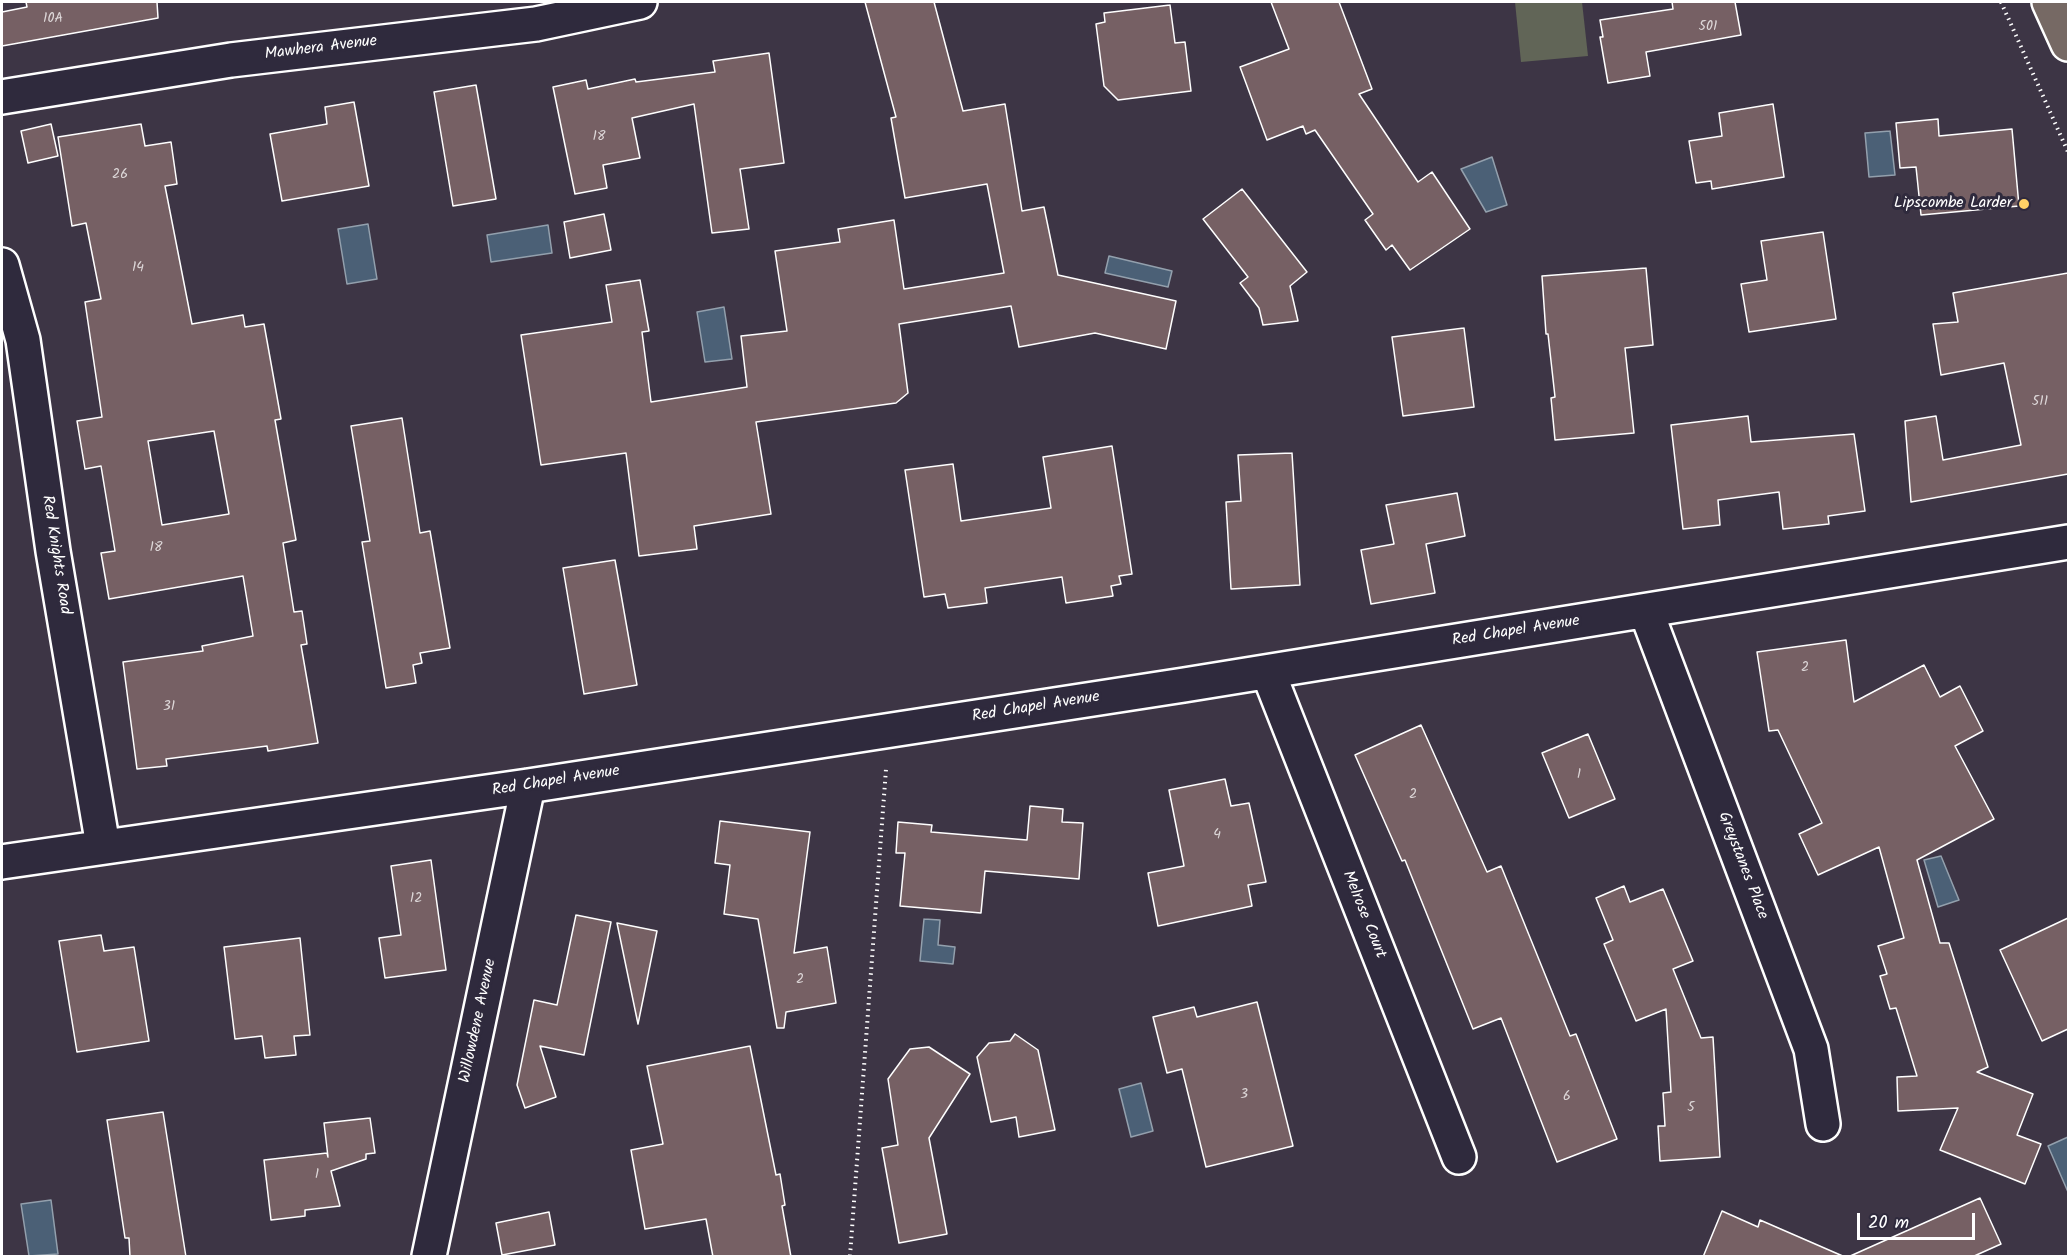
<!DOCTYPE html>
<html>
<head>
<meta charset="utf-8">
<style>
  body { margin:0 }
  #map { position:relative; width:2070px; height:1258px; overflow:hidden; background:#3d3545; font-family:Kalam,sans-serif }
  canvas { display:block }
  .frame { position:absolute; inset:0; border:3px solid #fff; pointer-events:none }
  .scale { position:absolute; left:1857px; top:1213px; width:118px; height:27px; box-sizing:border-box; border:3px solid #fff; border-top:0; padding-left:8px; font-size:18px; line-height:21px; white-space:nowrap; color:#fff; -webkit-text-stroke:4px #2f2a3d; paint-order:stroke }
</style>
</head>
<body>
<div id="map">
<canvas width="2070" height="1258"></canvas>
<div class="frame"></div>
<div class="scale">20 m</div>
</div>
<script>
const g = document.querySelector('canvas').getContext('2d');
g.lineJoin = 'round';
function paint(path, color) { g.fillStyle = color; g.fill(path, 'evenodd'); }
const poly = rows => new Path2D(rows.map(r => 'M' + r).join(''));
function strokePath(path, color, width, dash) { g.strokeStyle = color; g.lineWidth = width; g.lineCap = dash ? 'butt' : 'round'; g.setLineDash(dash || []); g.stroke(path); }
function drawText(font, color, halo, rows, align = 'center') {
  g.font = font + ' Kalam,sans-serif'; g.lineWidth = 6; g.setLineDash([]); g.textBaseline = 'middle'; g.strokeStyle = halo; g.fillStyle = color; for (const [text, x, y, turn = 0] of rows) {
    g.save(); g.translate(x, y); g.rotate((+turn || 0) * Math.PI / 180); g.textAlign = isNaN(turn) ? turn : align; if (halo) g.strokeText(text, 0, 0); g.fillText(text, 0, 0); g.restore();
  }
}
const green = poly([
  [1515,2,1582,2,1588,56,1521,62]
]);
const water = poly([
  [1890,131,1895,175,1869,177,1865,133,1890,131],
  [1492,157,1507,205,1486,212,1461,169,1492,157],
  [368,224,377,279,347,284,338,229,368,224],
  [548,225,552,253,491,262,487,235,548,225],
  [1109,256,1172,271,1168,287,1105,273,1109,256],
  [724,307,732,359,705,362,697,312,724,307],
  [1941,856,1959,900,1938,907,1924,860,1941,856],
  [924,919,940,920,938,945,955,947,953,964,920,961,924,919],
  [1141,1083,1153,1131,1131,1137,1119,1089,1141,1083],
  [2068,1137,2068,1192,2048,1146,2068,1137],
  [51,1200,58,1254,29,1256,21,1204,51,1200]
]);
const building = poly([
  [26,2,157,2,158,18,2,46,2,12,27,7,26,2],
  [865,2,934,2,963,111,1005,104,1022,211,1044,207,1058,275,1176,301,1166,349,1095,333,1019,347,1011,306,899,324,908,393,896,403,756,422,771,514,694,526,697,549,639,556,626,453,541,465,521,335,612,322,606,285,640,280,649,331,642,332,651,402,747,387,741,336,787,331,775,251,840,242,838,229,894,220,904,289,1004,273,987,184,905,198,891,118,896,117,865,2],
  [1271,2,1339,2,1372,89,1359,94,1418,182,1432,172,1470,229,1410,270,1392,245,1386,250,1365,220,1373,214,1315,130,1306,134,1303,126,1267,140,1240,67,1289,49,1271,2],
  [1672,2,1735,2,1741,35,1646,52,1650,76,1608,83,1600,37,1603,37,1600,20,1673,9,1672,2],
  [1170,5,1175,43,1185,42,1191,91,1118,100,1104,86,1096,24,1105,22,1104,13,1170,5],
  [769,53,784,163,740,169,749,229,712,233,694,104,632,118,640,158,603,165,607,188,575,194,553,87,586,80,588,89,635,79,636,82,715,72,713,61,769,53],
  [476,85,496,199,453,206,434,92,476,85],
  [354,102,369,186,282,201,270,134,327,124,325,107,354,102],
  [1773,104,1784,177,1712,189,1711,181,1696,183,1689,141,1722,136,1719,113,1773,104],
  [1938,119,1939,136,2012,129,2019,206,1921,215,1916,167,1900,168,1896,123,1938,119],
  [51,124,58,156,28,163,21,131,51,124],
  [141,124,145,146,171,142,177,184,165,186,192,324,243,315,245,327,264,324,281,419,275,420,296,540,283,543,294,612,302,611,307,644,301,645,318,743,268,751,267,746,166,759,167,766,137,769,123,662,203,651,202,646,253,636,243,576,109,599,101,553,115,551,101,466,85,469,77,421,102,417,85,302,101,299,86,223,72,226,58,137,141,124],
  [214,431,229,514,162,525,148,441,214,431],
  [1242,189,1307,272,1290,286,1298,321,1263,325,1259,308,1240,283,1248,277,1203,219,1242,189],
  [604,214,611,250,570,258,564,222,604,214],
  [1823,232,1836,319,1749,332,1741,284,1767,280,1761,241,1823,232],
  [1646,268,1653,345,1625,348,1634,433,1555,440,1551,398,1555,397,1548,334,1546,334,1542,276,1646,268],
  [2068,273,2068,474,1911,502,1905,421,1936,416,1943,460,2021,445,2004,363,1941,375,1933,324,1958,322,1953,293,2068,273],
  [1464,328,1474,407,1403,416,1392,337,1464,328],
  [1748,416,1751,442,1854,434,1865,511,1828,516,1829,524,1783,529,1779,492,1718,500,1720,525,1683,529,1671,425,1748,416],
  [402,418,420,533,430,531,450,648,420,653,422,663,413,665,416,683,386,688,362,542,370,541,351,426,402,418],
  [1112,446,1132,574,1119,576,1121,584,1111,586,1113,596,1066,603,1062,577,985,588,987,603,948,608,945,594,924,597,905,470,953,464,961,521,1051,508,1043,457,1112,446],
  [1292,453,1300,585,1231,589,1226,502,1241,501,1238,455,1292,453],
  [1457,493,1465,536,1426,544,1435,593,1371,604,1361,550,1394,544,1386,505,1457,493],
  [615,560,637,685,584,694,563,568,615,560],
  [1846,640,1854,702,1924,665,1940,697,1960,686,1983,731,1955,746,1994,819,1917,860,1940,943,1949,943,1988,1067,1977,1072,2033,1094,2017,1135,2041,1144,2025,1184,1940,1150,1958,1108,1898,1111,1897,1077,1917,1076,1896,1008,1890,1009,1880,976,1887,974,1878,946,1904,938,1879,847,1818,875,1799,834,1822,823,1778,730,1769,731,1757,652,1846,640],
  [1421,725,1487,872,1501,866,1570,1036,1576,1034,1617,1139,1557,1162,1501,1018,1473,1029,1405,860,1402,861,1355,755,1421,725],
  [1588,734,1615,799,1569,818,1542,753,1588,734],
  [1225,779,1231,806,1249,803,1266,882,1248,885,1252,906,1158,926,1148,873,1184,866,1169,790,1225,779],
  [1030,806,1063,809,1062,822,1083,823,1079,879,985,871,981,913,900,906,905,853,896,853,898,822,932,825,931,832,1027,840,1030,806],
  [720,821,810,832,794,953,827,947,836,1003,786,1012,784,1028,777,1028,758,919,724,914,730,865,715,863,720,821],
  [431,860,446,970,385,978,379,938,401,935,391,866,431,860],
  [1624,886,1630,902,1663,889,1693,961,1673,969,1701,1038,1713,1037,1720,1157,1660,1161,1658,1126,1665,1126,1663,1093,1671,1092,1666,1009,1636,1021,1604,944,1613,940,1596,898,1624,886],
  [576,915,611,922,584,1055,540,1046,556,1097,525,1108,517,1085,534,1000,557,1005,576,915],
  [2068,918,2068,1029,2042,1041,2000,950,2068,918],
  [617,923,657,931,638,1024,617,923],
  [101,935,104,951,134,947,149,1041,77,1052,59,941,101,935],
  [300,938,310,1035,294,1036,296,1055,265,1058,262,1036,235,1039,224,947,300,938],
  [1257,1002,1293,1146,1206,1167,1182,1069,1167,1073,1153,1017,1194,1007,1197,1017,1257,1002],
  [1015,1034,1038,1050,1055,1130,1019,1137,1016,1117,991,1122,977,1057,989,1043,1010,1041,1015,1034],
  [750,1046,776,1175,780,1174,785,1205,782,1206,791,1257,713,1257,706,1219,645,1229,631,1150,663,1144,647,1066,750,1046],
  [929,1047,970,1074,929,1138,947,1234,899,1243,882,1148,898,1145,888,1079,910,1049,929,1047],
  [163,1112,186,1257,130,1257,129,1238,125,1238,107,1120,163,1112],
  [370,1118,375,1153,366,1154,366,1159,331,1171,340,1206,305,1210,305,1216,271,1220,264,1160,327,1153,328,1157,324,1123,370,1118],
  [1980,1198,2001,1244,1972,1257,1848,1257,1980,1198],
  [1722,1211,1758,1227,1760,1220,1845,1257,1703,1257,1722,1211],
  [549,1212,555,1245,502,1255,496,1223,549,1212]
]);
const path = poly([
  [2001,2,2068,152],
  [850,1256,886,769]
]);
const minor = poly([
  [2,97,231,60,536,24,640,2],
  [2,265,23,340,53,551,103,846],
  [1646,611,1811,1049,1823,1124],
  [1268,672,1459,1157],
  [2,862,528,786,1184,685,2068,542],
  [429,1256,528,786]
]);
const primary = poly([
  [2049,2,2068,44]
]);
const markers = [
  [2024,204,6,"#ffd166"]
];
const numberNames = [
  ["10A",53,20],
  ["501",1708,28],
  ["18",599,138],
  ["26",120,176],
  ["14",138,269],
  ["511",2040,403],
  ["18",156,549],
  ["2",1805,669],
  ["31",169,708],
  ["1",1579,776],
  ["2",1413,796],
  ["4",1217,836],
  ["12",416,900],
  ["2",800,981],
  ["3",1244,1096],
  ["6",1567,1098],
  ["5",1691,1109],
  ["1",317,1176]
];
const streetNames = [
  ["Mawhera Avenue",321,49,-7],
  ["Red Knights Road",55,555,81],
  ["Red Chapel Avenue",1516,632,-9],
  ["Red Chapel Avenue",1036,708,-9],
  ["Red Chapel Avenue",556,782,-9],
  ["Greystanes Place",1742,866,69],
  ["Melrose Court",1363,915,68],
  ["Willowdene Avenue",479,1021,-78]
];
const poiNames = [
  ["Lipscombe Larder",2012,204]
];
paint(green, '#616557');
paint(water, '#4b6076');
strokePath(water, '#93a0ad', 1.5);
paint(building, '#766064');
strokePath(building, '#fff', 1.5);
strokePath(minor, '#fff', 38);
strokePath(primary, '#fff', 38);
strokePath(path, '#fff', 4, [1.5, 4.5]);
strokePath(minor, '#2f2a3d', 33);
strokePath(primary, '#766964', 33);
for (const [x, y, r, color] of markers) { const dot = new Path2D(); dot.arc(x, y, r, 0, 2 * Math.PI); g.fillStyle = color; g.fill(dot); strokePath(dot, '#2f2a3d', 2); }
drawText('14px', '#ddd7d8', null, numberNames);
drawText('16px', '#fff', '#2f2a3d', streetNames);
drawText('16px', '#fff', '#2f2a3d', poiNames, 'right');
</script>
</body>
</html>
